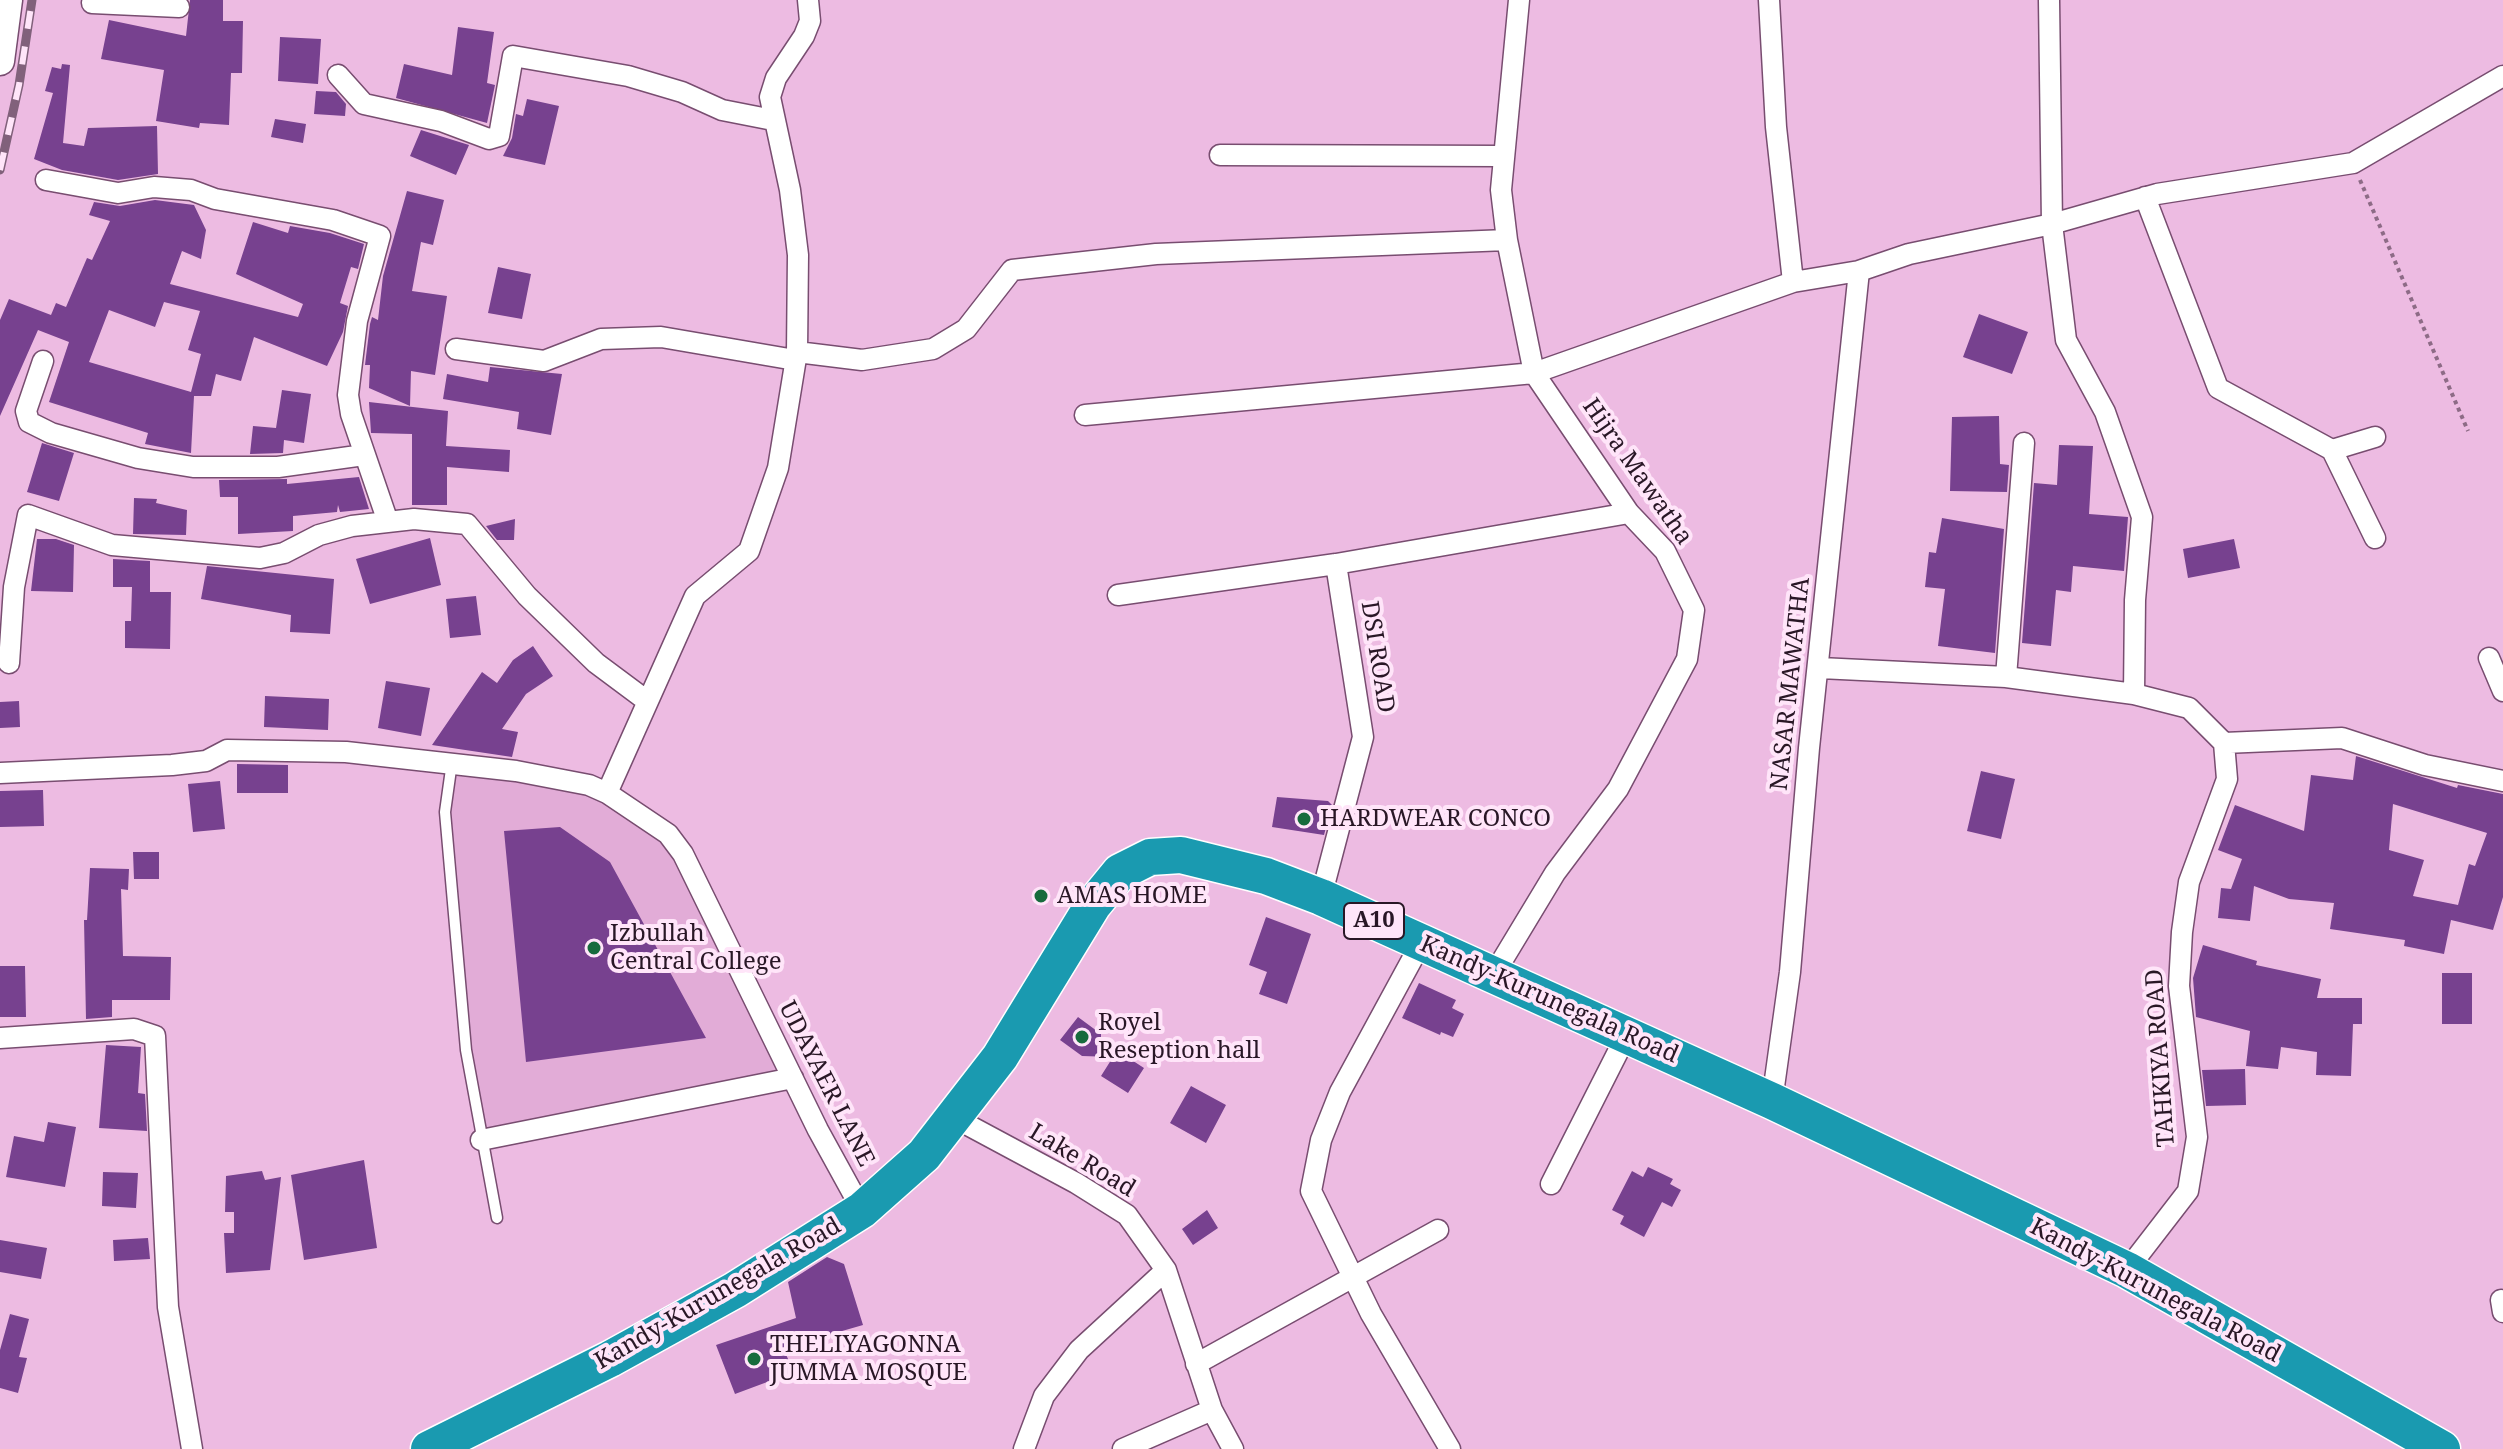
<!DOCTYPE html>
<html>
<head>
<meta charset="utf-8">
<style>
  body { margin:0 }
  canvas { display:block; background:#edbbe2 }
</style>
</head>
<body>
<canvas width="2503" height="1449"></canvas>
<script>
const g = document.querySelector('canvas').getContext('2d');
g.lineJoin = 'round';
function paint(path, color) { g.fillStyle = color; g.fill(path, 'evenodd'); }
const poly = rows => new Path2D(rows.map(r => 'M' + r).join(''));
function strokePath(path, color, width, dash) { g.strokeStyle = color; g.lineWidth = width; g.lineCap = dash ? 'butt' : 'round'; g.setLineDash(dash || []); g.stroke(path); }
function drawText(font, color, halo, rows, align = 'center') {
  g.font = font + ' "Noto Serif",serif'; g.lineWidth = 8; g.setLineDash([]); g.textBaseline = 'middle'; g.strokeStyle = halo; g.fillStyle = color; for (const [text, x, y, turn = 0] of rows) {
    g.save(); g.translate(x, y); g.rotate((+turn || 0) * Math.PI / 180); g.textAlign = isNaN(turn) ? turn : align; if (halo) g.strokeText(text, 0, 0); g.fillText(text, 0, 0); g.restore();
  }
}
const built = poly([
  [452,762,560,779,668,834,793,1078,481,1140,448,862]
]);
const building = poly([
  [190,0,223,0,223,21,243,21,242,73,231,73,229,125,200,123,199,128,156,121,164,70,101,59,109,20,186,36],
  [458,27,494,32,487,83,495,85,487,123,396,98,404,64,452,75],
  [280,37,321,39,318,84,278,81],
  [62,64,70,65,63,143,84,146,88,128,157,126,158,174,118,180,62,170,34,159,53,93,45,91,52,67,61,69],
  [316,91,336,92,346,104,345,116,314,114],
  [527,99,559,106,545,165,503,156,512,138,516,114,523,116],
  [275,119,306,124,303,143,271,137],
  [421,130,469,145,456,175,410,156],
  [407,191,444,200,433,245,421,242,412,291,447,296,435,375,411,371,410,406,369,388,370,365,365,365,370,324,372,317,378,320,383,276],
  [155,200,194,205,206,230,201,259,182,251,170,284,298,317,303,304,236,274,253,222,288,233,290,226,330,233,364,244,358,269,351,267,340,303,348,306,343,332,327,366,254,337,241,381,216,374,211,396,194,396,191,453,145,444,148,433,49,402,69,342,38,330,0,416,0,320,9,299,51,315,56,303,66,307,87,258,92,260,110,221,89,215,94,202,120,206],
  [164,302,200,311,188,350,201,354,191,392,89,362,109,310,155,327],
  [498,267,531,274,522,319,488,313],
  [1979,314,2028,332,2012,374,1963,357],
  [490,367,562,374,551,435,517,429,519,412,443,399,447,374,488,382],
  [282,390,311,394,304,443,284,440,283,453,250,454,253,426,276,428],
  [369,402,448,411,446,446,510,450,509,472,447,467,447,505,412,505,412,434,371,433],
  [1999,416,2000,464,2009,465,2007,492,1950,491,1952,417],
  [42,443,74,453,59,501,27,492],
  [2059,445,2093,446,2089,514,2128,517,2124,571,2073,566,2071,592,2056,590,2051,646,2022,643,2034,483,2057,485],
  [359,477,369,509,340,512,338,505,337,512,293,516,293,531,238,534,238,497,220,497,219,480,287,479,287,484],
  [134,498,157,499,156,503,187,510,186,535,133,534],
  [1942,518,2004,529,1995,653,1938,646,1945,589,1925,587,1929,552,1936,553],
  [515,519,514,540,497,540,486,526],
  [430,538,441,585,370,604,356,559],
  [37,539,56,539,74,545,73,592,31,591],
  [2234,539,2240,568,2188,578,2183,549],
  [113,559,150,561,150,592,171,592,170,649,125,648,125,621,131,621,132,587,113,587],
  [207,566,334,579,330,634,290,632,291,615,201,599],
  [476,596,481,635,450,638,446,599],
  [533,646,553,676,526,694,502,729,518,732,512,757,432,745,482,672,497,683,513,660],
  [386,681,430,688,421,736,378,728],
  [265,696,329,699,328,730,264,727],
  [19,701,20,727,0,728,0,702],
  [2356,756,2457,788,2458,785,2503,794,2503,897,2493,930,2451,920,2444,954,2404,946,2405,940,2330,929,2334,903,2289,899,2254,886,2250,921,2218,918,2221,888,2231,889,2242,859,2218,850,2235,805,2304,831,2311,775,2353,780],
  [2393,804,2487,833,2475,866,2469,864,2458,905,2413,896,2424,860,2389,850],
  [237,764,288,765,288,793,237,793],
  [1981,771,2015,779,2001,839,1967,831],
  [220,781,225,829,193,832,188,784],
  [43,790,44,826,0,827,0,791],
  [1277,797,1328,801,1332,805,1324,835,1272,827],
  [560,827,610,862,706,1038,526,1062,504,831],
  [133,852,159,852,159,879,134,879],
  [90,868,129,869,128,890,121,889,123,956,171,957,170,1000,112,1000,112,1017,86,1019,84,920,87,920],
  [1266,917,1311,934,1287,1004,1259,994,1267,972,1249,965],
  [2203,945,2257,961,2256,965,2321,979,2317,998,2362,998,2362,1024,2353,1024,2351,1076,2316,1075,2317,1052,2281,1047,2278,1069,2246,1066,2250,1031,2196,1017,2193,978],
  [0,966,25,966,26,1017,0,1017],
  [2442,973,2472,973,2472,1024,2442,1024],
  [1419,983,1456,1000,1452,1008,1464,1014,1453,1037,1441,1032,1440,1035,1402,1018],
  [1078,1017,1101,1034,1101,1040,1144,1068,1128,1093,1101,1076,1113,1057,1082,1056,1060,1040],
  [106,1045,141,1047,138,1093,145,1094,147,1131,99,1128],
  [2245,1069,2246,1105,2206,1106,2202,1070],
  [1191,1086,1226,1105,1206,1143,1170,1123],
  [48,1122,76,1127,65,1187,6,1177,14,1136,44,1142],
  [364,1160,377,1248,304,1260,291,1175],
  [1648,1167,1673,1179,1670,1184,1681,1190,1672,1207,1662,1202,1644,1237,1620,1224,1624,1216,1612,1210,1632,1171,1643,1177],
  [262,1171,265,1180,281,1177,270,1270,226,1273,224,1233,234,1233,234,1212,225,1212,226,1176],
  [103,1172,138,1173,136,1208,102,1206],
  [1207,1210,1218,1228,1193,1245,1182,1229],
  [148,1238,150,1259,114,1261,113,1240],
  [0,1240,47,1248,41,1279,0,1272],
  [827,1257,844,1264,863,1325,783,1348,794,1372,735,1394,716,1345,796,1318,788,1282],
  [10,1314,29,1319,19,1357,27,1358,18,1393,0,1388,0,1350]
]);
const path = poly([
  [2360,180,2468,431]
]);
const lane = poly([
  [452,762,445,812,466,1050,497,1218]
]);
const street = poly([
  [1769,0,1776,127,1793,282],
  [92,3,179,7],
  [338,75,364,104,441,121,489,139,499,136,513,56,628,76,682,92,722,110,773,120],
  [1220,155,1501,156],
  [46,180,118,193,154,187,191,190,215,199,333,220,380,236,357,321,348,395,351,414,388,522],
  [2145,197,2218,388,2332,450,2375,538],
  [456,349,544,361,601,339,661,337,795,360],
  [797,352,862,360,933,349,966,329,1012,270,1156,254,1507,240],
  [43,361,26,411,29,422,51,433,138,458,193,467,278,467,364,455],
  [1085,415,1534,373,1793,282,1859,271,1909,254,2052,224,2157,194,2353,163,2503,76],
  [2332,450,2375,437],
  [1118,595,1336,564,1629,513],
  [2489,658,2503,691],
  [9,663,14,587,28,515,112,545,260,558,284,553,319,535,352,526,414,519,467,524,527,596,596,663,647,701],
  [1820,668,2006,677,2134,694,2135,600,2142,517,2105,412,2066,340,2052,224,2049,0],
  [2006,677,2024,443],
  [2224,743,2342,738,2425,765,2503,781],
  [0,773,172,765,206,761,227,750,346,752,516,771,589,785,607,793,668,834,683,854,818,1130,862,1210],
  [607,793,695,596,749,551,778,468,797,352,798,255,790,190,770,97,776,78,804,36,810,21,808,0],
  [1321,897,1363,737,1336,564],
  [1421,943,1340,1092,1321,1140,1311,1191,1371,1314,1450,1449],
  [1494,974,1555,873,1618,789,1687,659,1694,610,1665,551,1629,513,1534,373,1507,240,1501,190,1519,0],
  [0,1038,134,1029,155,1036,168,1307,192,1449],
  [1772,1101,1790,972,1809,748,1859,271],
  [953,1117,1076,1183,1127,1215,1166,1270,1212,1410,1233,1449],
  [481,1140,793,1078],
  [1551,1184,1627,1034],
  [2127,1270,2188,1191,2197,1137,2179,986,2182,932,2189,882,2227,779,2224,743,2189,708,2134,694],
  [2501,1300,2503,1312],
  [1196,1364,1438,1230],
  [1024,1449,1044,1396,1079,1350,1166,1270],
  [1123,1449,1212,1410]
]);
const secondary = poly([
  [0,61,8,0]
]);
const highway = poly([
  [429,1449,610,1359,735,1290,862,1210,924,1155,1000,1057,1093,905,1120,872,1150,857,1181,855,1266,876,1321,897,1772,1101,2127,1270,2442,1449]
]);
const rail = poly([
  [0,170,19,85,32,0]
]);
const markers = [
  [1304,819,8,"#176b3d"],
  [1041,896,8,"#176b3d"],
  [594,948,8,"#176b3d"],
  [1082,1037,8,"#176b3d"],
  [754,1359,8,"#176b3d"]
];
const shields = [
  [1374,921,60]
];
const shieldNames = [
  ["A10",1374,921]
];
const streetNames = [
  ["Hijra Mawatha",1637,472,55],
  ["DSI ROAD",1377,657,81],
  ["NASAR MAWATHA",1791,684,-84],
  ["Kandy-Kurunegala Road",1549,1000,24],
  ["TAHKIYA ROAD",2161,1058,-94],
  ["UDAYAER LANE",826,1084,63],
  ["Lake Road",1082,1161,31],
  ["Kandy-Kurunegala Road",2155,1291,28],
  ["Kandy-Kurunegala Road",718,1294,-30]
];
const poiNames = [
  ["HARDWEAR CONCO",1320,819],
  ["AMAS HOME",1057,896],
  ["Izbullah",610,934],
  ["Central College",610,962],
  ["Royel",1098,1023],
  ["Reseption hall",1098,1051],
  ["THELIYAGONNA",770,1345],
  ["JUMMA MOSQUE",770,1373]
];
paint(built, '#e2acd7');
paint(building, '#77418f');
strokePath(lane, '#784d70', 13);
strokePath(street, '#784d70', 23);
strokePath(secondary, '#784d70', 31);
strokePath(highway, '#fff', 39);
strokePath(path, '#8d6b86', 4, [4, 4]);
strokePath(lane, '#fff', 10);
strokePath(street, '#fff', 20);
strokePath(secondary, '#fff', 28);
strokePath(highway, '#1a9ab0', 36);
strokePath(rail, '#81617b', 9);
strokePath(rail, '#ffe5f9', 6, [18]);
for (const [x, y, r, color] of markers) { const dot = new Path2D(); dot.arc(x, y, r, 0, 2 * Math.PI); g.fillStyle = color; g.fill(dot); strokePath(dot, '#ffe5f9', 3); }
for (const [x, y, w] of shields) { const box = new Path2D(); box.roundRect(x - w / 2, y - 18, w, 36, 6); g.fillStyle = '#ffe5f9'; g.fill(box); strokePath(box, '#291726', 2); }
drawText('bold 22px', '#291726', null, shieldNames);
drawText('24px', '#291726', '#ffe5f9', streetNames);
drawText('24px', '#291726', '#ffe5f9', poiNames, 'left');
</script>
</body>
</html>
